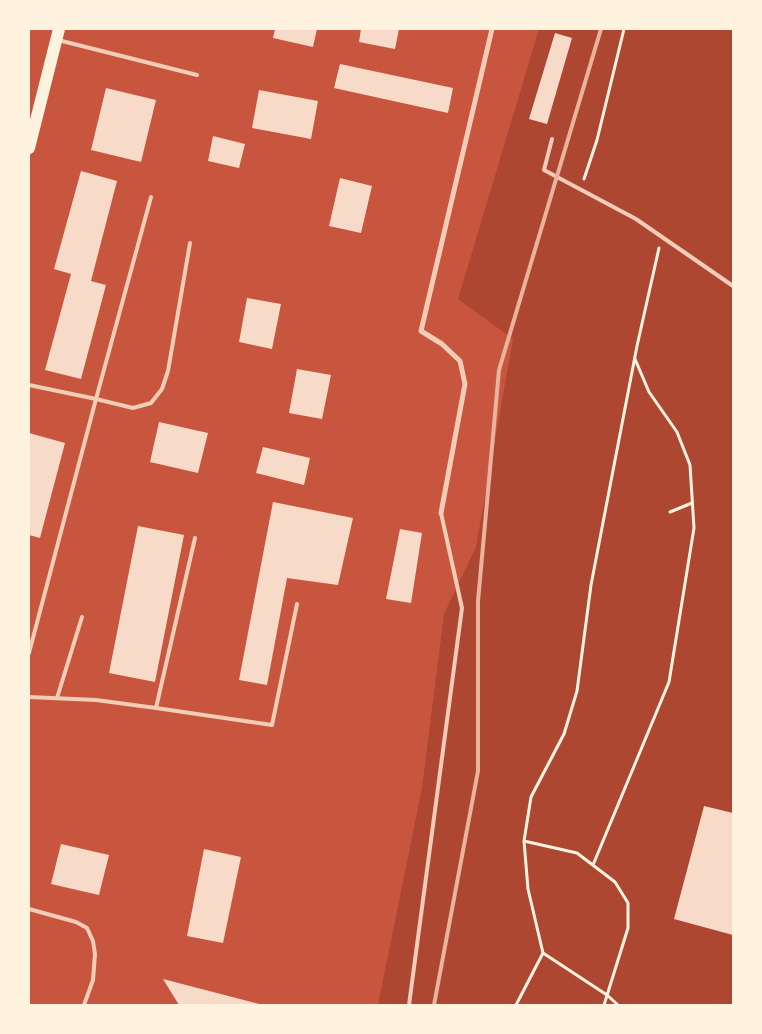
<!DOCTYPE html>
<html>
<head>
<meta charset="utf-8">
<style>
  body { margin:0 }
  #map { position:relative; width:762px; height:1034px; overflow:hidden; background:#c8553d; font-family:"Libre Baskerville",serif }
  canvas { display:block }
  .frame { position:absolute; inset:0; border:30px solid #fff3e0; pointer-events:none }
</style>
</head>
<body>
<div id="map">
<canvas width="762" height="1034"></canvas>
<div class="frame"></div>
</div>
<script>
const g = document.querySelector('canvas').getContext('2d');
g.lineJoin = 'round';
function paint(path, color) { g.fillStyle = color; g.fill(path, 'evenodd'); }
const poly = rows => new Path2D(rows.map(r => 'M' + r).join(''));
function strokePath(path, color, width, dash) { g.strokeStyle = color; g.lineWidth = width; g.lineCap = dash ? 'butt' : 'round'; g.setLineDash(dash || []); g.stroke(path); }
const green = poly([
  [539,29,733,29,733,1005,378,1005,422,788,444,614,476,547,513,339,458,299]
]);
const building = poly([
  [275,29,317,29,313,47,273,38],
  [361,29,399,29,395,49,359,42],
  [555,33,572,38,547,124,529,119],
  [340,64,453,88,448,113,334,88],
  [106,88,156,100,141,162,91,150],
  [259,90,318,101,311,139,252,128],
  [213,136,245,144,239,168,208,161],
  [81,171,117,181,91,281,106,285,81,379,45,370,71,274,54,269],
  [340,178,372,186,361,233,329,226],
  [247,298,281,304,272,349,239,342],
  [297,369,331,375,322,419,289,413],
  [159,422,208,433,198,473,150,462],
  [29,433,65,443,40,538,29,535],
  [263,447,310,458,304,485,256,473],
  [273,502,353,518,338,585,287,578,267,685,239,680],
  [138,526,184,535,155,682,109,673],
  [400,529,422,533,411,603,386,599],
  [704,806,733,813,733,935,674,919],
  [61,844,109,855,99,895,51,884],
  [204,849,241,857,223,943,187,936],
  [163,979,263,1005,179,1005]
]);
const path = poly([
  [584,179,597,140,624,29],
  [670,512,692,503],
  [524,841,577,853,615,882,628,903,628,928,604,1005],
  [593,865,669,682,694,528,690,465,677,432,649,392,635,359],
  [543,953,607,995,618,1005],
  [516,1005,543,953,528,889,524,841,531,797,564,734,577,691,591,585,637,346,659,248]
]);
const service = poly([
  [58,40,197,75],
  [552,139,544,170,636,219,733,286],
  [151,197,96,399,133,408,151,403,162,389,168,371,190,243],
  [29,385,96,399,29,653],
  [29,697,96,700,156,708,195,538],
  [57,698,82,617],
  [156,708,272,725,297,604],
  [29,909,76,922,87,928,93,941,95,954,93,980,84,1005],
  [409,1005,462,608,441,513]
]);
const minor = poly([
  [441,513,465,384,460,361,442,344,421,331,492,29]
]);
const primary = poly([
  [29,148,59,29]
]);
const rail = poly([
  [434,1005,478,771,478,601,499,370,601,29]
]);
paint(green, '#ae4732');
paint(building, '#f7dbc8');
strokePath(path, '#fff3e0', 3);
strokePath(service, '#f1ccb7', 4);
strokePath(minor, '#f1ccb7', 5);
strokePath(primary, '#fff3e0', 12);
strokePath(rail, '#e9b49f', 4);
</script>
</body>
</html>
